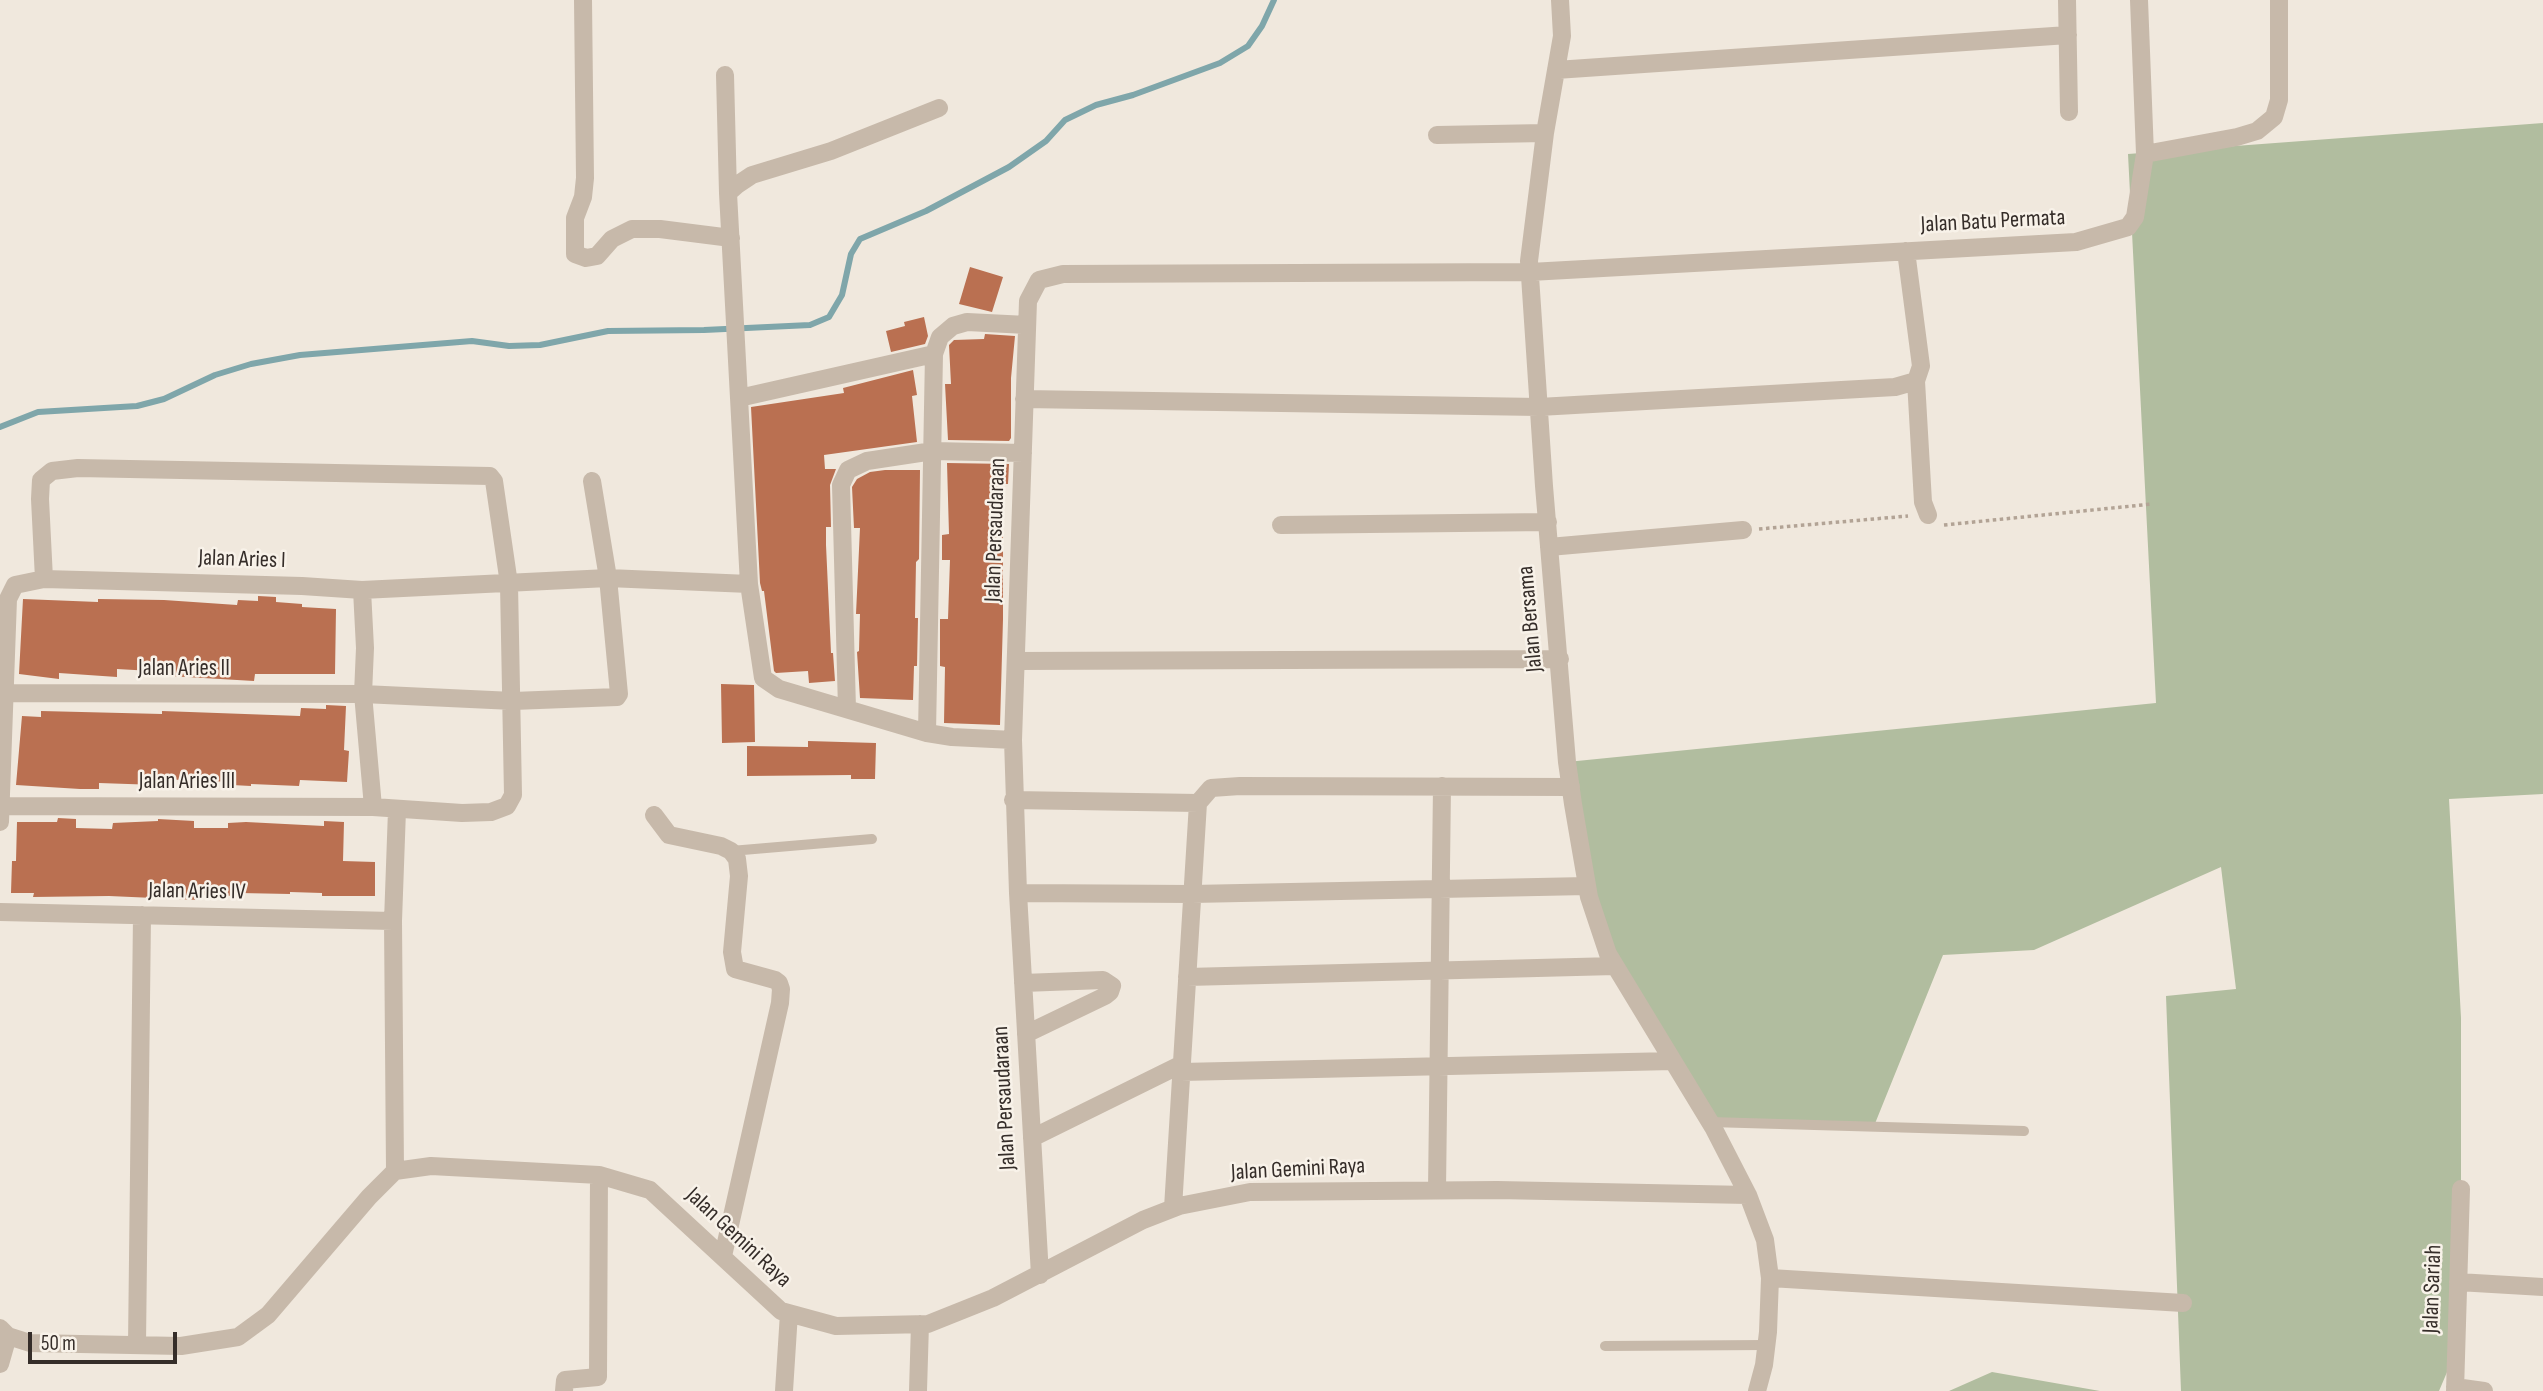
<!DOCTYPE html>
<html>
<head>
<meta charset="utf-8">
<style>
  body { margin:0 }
  #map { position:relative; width:2543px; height:1391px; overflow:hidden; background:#f0e8dd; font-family:"Sofia Sans Condensed",sans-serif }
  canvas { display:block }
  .scale { position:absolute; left:28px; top:1332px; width:149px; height:32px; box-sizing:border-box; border:4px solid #352d29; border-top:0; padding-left:9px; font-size:21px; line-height:24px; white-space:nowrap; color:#352d29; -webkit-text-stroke:5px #f8f2e9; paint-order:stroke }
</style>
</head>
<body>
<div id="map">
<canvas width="2543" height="1391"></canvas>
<div class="scale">50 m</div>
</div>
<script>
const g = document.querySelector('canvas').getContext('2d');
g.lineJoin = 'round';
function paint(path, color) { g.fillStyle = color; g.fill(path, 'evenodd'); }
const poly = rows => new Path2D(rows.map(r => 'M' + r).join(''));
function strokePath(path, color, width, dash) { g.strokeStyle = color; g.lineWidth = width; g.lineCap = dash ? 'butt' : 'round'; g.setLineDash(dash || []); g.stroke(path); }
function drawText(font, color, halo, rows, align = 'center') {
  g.font = font + ' "Sofia Sans Condensed",sans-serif'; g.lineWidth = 5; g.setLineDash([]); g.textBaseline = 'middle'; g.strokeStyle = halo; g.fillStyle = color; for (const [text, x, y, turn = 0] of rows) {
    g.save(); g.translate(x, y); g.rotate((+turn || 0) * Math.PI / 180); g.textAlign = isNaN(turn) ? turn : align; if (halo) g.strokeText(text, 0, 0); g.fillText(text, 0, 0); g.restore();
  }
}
const green = poly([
  [2543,123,2543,794,2449,799,2461,1018,2461,1189,2456,1351,2439,1391,2181,1391,2166,996,2236,989,2221,867,2034,950,1943,955,1874,1126,1710,1122,1608,954,1567,762,2156,703,2128,154],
  [1992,1372,2100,1391,1949,1391]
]);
const stream = poly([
  [0,427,38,412,137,406,164,399,215,375,251,364,300,355,472,341,509,346,540,345,608,331,704,330,810,325,829,317,842,295,851,254,860,239,926,211,1009,167,1046,141,1065,120,1096,105,1133,95,1220,63,1248,46,1262,26,1274,0]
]);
const building = poly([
  [970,267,1003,277,992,312,959,304],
  [924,317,928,336,925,344,891,352,886,331,905,326,904,322],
  [985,334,1015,336,1011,378,1011,438,1009,441,948,440,945,384,951,384,949,345,954,340,984,339],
  [913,370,917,395,912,396,917,442,824,455,825,469,836,469,830,485,831,527,826,527,826,545,831,653,833,653,835,681,809,683,808,671,776,673,774,671,764,591,762,591,760,583,751,407,844,393,843,388],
  [947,463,1009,464,1008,484,1003,484,1003,619,1000,725,944,723,945,667,940,666,940,619,948,619,950,560,942,560,942,535,949,534],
  [885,470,920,470,919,559,916,562,915,618,918,618,917,666,914,666,913,700,860,698,857,652,859,651,860,614,856,614,860,528,854,528,852,487,857,479,870,472],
  [258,596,276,597,276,602,302,604,302,607,336,609,335,674,255,674,254,681,169,676,169,672,117,669,117,677,59,673,59,679,19,674,23,599,98,602,98,599,164,600,237,605,238,600,258,601],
  [721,684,754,685,755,742,722,743],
  [326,705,346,706,344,750,349,751,347,782,300,780,299,786,251,784,251,786,232,785,233,782,157,779,157,785,99,783,99,789,80,789,16,785,22,716,41,717,41,711,162,714,162,711,300,716,301,708,326,709],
  [808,741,876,743,875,779,851,779,851,775,747,776,747,746,808,747],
  [58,818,76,819,76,828,112,829,113,823,158,821,158,819,194,821,194,828,228,828,228,823,246,822,324,826,324,821,344,822,343,861,375,862,375,896,322,896,322,893,290,892,290,894,240,893,240,896,199,895,199,900,109,896,33,897,34,893,11,893,12,861,16,861,17,822,57,822]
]);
const path = poly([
  [1944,525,2152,504],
  [1759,529,1908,516]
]);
const lane = poly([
  [731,851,872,839],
  [1710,1122,2024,1131],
  [1605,1346,1766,1345]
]);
const street = poly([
  [583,0,585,178,583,197,575,218,575,254,586,258,597,256,612,239,632,229,660,229,731,238],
  [1560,0,1562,36,1545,133,1529,261,1544,486,1567,762,1573,804,1589,897,1608,954,1713,1127,1748,1195,1765,1240,1770,1278,1768,1332,1764,1365,1757,1391],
  [2067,0,2069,112],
  [2139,0,2145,154],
  [1556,70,2068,35],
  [725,75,728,193,749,584,763,678,779,689,927,733,952,737,1013,740],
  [1437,135,1545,133],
  [728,193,737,185,752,175,831,151,939,108],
  [1916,381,1923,502,1928,515],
  [739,398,934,354],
  [1024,399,1539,407,1895,387,1916,381,1921,366,1906,251],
  [1281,525,1548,522],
  [1549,547,1743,530],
  [362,590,608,578,749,584],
  [1016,661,1560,659],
  [0,693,363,694,513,701,617,697,619,694,608,578,592,481],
  [847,709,841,485,848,470,867,461,933,451,1023,453],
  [927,733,934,354,940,337,953,326,967,322,1027,325],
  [1013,800,1198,803,1173,1208],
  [1198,803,1211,788,1240,786,1571,787],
  [0,806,373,807,462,813,491,812,507,806,513,795,509,584,494,481,490,476,78,468,52,471,41,480,40,499,44,579],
  [654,815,669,835,721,846,731,851,737,859,739,876,732,952,735,969,775,980,779,983,781,989,780,1003,723,1256],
  [0,822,8,599,15,585,44,579,302,586,362,590,365,648,363,694,373,807],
  [1018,893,1192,894,1587,886],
  [0,912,393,921],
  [1187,977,1615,966],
  [1023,983,1103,980,1112,986,1110,992,1105,996,1026,1034],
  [1181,1072,1673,1061],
  [1032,1138,1182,1064],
  [395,1171,393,921,397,810],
  [1437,1190,1442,786],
  [1040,1275,1018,893,1013,740,1028,301,1039,280,1063,274,1530,272,2076,242,2128,227,2135,217,2145,154,2237,137,2257,131,2274,117,2279,100,2279,0],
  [1770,1278,2183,1303],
  [2458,1282,2543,1287],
  [0,1328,8,1336,30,1343,181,1346,238,1337,268,1315,369,1197,395,1171,431,1166,599,1175,650,1190,781,1311,836,1326,928,1324,993,1298,1143,1220,1179,1206,1250,1192,1497,1190,1748,1195],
  [137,1344,142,915],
  [0,1364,8,1336],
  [2455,1387,2484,1391],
  [564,1391,565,1380,598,1377,599,1175],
  [784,1391,789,1313],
  [918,1391,920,1324],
  [2455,1391,2461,1189]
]);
const streetNames = [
  ["Jalan Batu Permata",1993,222,-3],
  ["Jalan Persaudaraan",996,530,-88],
  ["Jalan Aries I",242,560,2],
  ["Jalan Bersama",1531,619,-95],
  ["Jalan Aries II",184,669],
  ["Jalan Aries III",187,782],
  ["Jalan Aries IV",197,892,1],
  ["Jalan Persaudaraan",1005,1098,-93],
  ["Jalan Gemini Raya",1298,1170,-3],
  ["Jalan Gemini Raya",738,1238,43],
  ["Jalan Sariah",2433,1289,-88]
];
paint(green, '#b1bd9f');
strokePath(stream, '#7fa6aa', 6);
paint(building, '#ba7051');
strokePath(path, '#b2a395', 3.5, [3.5, 3.5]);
strokePath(lane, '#c7b9aa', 10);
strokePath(street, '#c7b9aa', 18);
drawText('23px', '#352d29', '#f8f2e9', streetNames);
</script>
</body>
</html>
